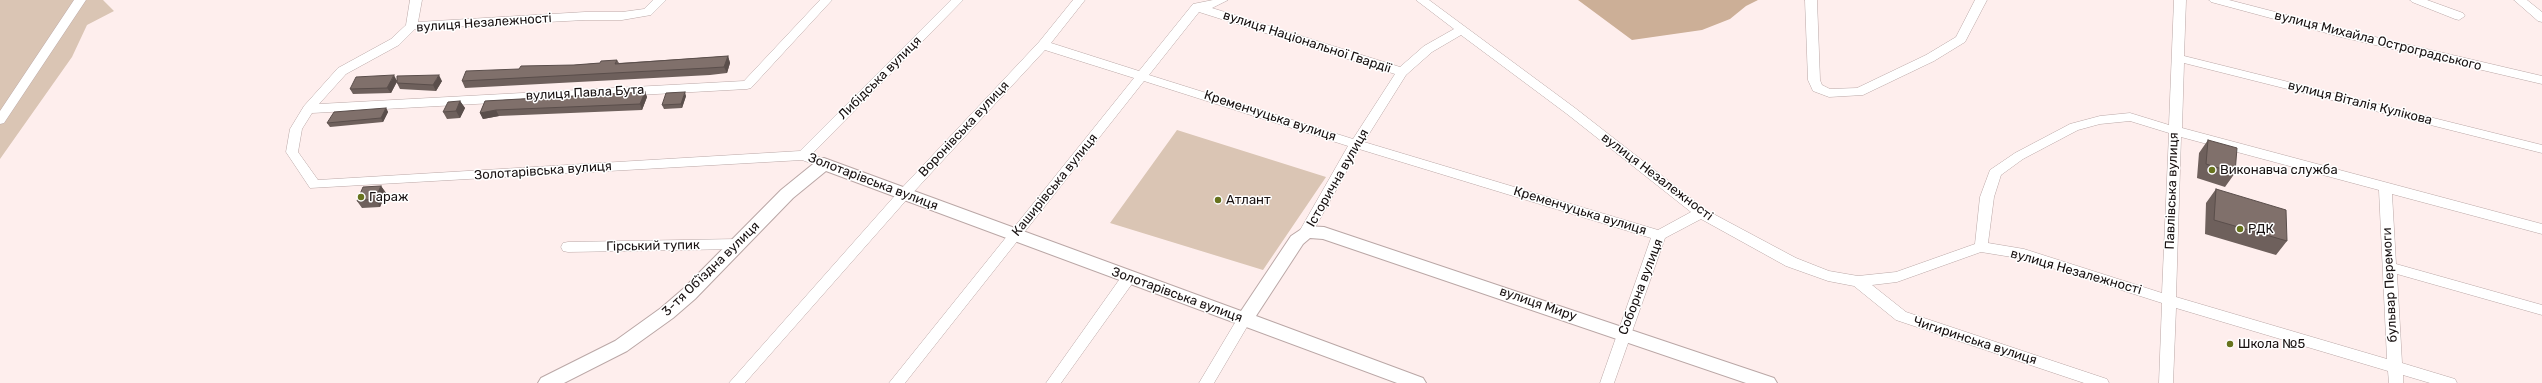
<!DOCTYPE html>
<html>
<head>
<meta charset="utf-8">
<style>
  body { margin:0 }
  canvas { display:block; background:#feeeed }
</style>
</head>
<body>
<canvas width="2542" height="383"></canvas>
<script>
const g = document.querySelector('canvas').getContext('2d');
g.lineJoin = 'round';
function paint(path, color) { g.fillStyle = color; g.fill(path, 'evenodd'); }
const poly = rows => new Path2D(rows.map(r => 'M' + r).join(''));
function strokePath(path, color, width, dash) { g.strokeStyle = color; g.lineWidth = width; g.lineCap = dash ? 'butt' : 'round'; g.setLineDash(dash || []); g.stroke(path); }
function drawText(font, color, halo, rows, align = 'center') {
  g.font = font + ' Rubik,sans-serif'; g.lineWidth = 3; g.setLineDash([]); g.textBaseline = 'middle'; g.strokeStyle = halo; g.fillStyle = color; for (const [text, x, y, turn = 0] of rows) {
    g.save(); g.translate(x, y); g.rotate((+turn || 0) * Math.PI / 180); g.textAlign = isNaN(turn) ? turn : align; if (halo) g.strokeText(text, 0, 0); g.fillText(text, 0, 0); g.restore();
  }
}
const green = poly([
  [0,0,103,0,114,11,87,25,72,57,0,159],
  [1177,130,1326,177,1263,270,1110,223]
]);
const forest = poly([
  [1578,0,1758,0,1746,6,1730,19,1702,30,1632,40]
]);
const minor = poly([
  [74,0,86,0,4,123,0,124,0,111,74,0],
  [410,0,422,0,418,22,585,12,622,12,644,9,653,0,666,0,651,15,622,20,585,20,415,29,399,45,346,74,319,104,744,81,820,0,832,0,751,88,747,89,312,113,302,129,298,152,318,180,800,151,951,0,963,0,812,154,829,161,830,164,824,168,802,160,310,188,286,152,290,129,304,106,338,68,391,39,406,25,410,0],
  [1073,0,1085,0,1051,43,1139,71,1193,4,1213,0,1228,0,1212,8,1400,67,1424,46,1454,29,1416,0,1429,0,1575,108,1706,210,1796,258,1829,271,1858,276,1896,272,1975,244,1980,197,1990,170,2015,153,2070,124,2100,116,2130,113,2169,125,2174,0,2186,0,2184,56,2542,145,2542,153,2184,63,2182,128,2542,224,2542,234,2392,194,2396,264,2542,305,2542,315,2397,274,2402,363,2455,379,2457,383,2430,383,2403,375,2403,383,2389,383,2388,371,2176,308,2173,383,2159,383,2162,303,2024,259,1981,252,1897,282,1872,285,1906,312,2107,379,2109,383,2084,383,1896,320,1854,286,1828,281,1786,266,1701,219,1665,238,1614,383,1600,383,1651,238,1359,149,1311,235,1301,235,1299,232,1348,146,1144,81,905,383,889,383,1134,78,1045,50,909,197,745,383,729,383,899,191,1039,42,1073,0],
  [1199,12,1395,74,1353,139,1149,75,1199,12],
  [1461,35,1567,114,1691,212,1658,230,1364,142,1406,75,1432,52,1461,35],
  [2130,121,2169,133,2162,293,2024,249,1988,243,1994,197,2001,175,2023,159,2078,130,2100,124,2130,121],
  [2181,137,2379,190,2387,359,2176,297,2181,137],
  [1805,0,1817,0,1820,80,1822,85,1830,89,1857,88,1926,55,1956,37,1975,0,1987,0,1965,42,1934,61,1863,95,1829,97,1813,91,1808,80,1805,0],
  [2209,0,2229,0,2341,29,2542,76,2542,84,2341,37,2211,2,2209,0],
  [2410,0,2427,0,2463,13,2465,16,2459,20,2455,19,2412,2,2410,0],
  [2514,0,2527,0,2542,12,2542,22,2538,21,2514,0],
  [738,239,743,240,745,244,743,248,738,249,568,252,563,251,561,247,563,243,568,242,738,239],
  [1129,272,1134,273,1136,277,1134,281,1061,383,1046,383,1124,273,1129,272],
  [1244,314,1249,316,1251,320,1214,383,1199,383,1239,316,1244,314]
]);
const major = poly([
  [824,158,1241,311,1291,236,1306,226,1324,227,1774,378,1777,383,1746,383,1323,239,1310,238,1303,244,1256,316,1423,378,1426,383,1397,383,826,171,793,198,695,299,673,318,627,351,564,383,538,383,541,378,615,341,661,308,683,289,781,190,818,160,824,158]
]);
const wall = poly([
  [728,56,730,63,727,73,710,75,465,88,462,81,519,69,600,63,617,60,619,63],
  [397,80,442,81,436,91,400,89,397,83,397,82,391,93,353,94,350,89],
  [645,92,647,97,642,110,499,116,483,119,480,113,485,101],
  [686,96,682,108,664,109,662,105],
  [460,101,465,108,460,118,447,119,443,112],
  [386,108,388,112,383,122,330,127,327,123],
  [2208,140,2235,173,2225,187,2197,178,2199,153],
  [381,186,386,193,380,207,362,208,357,201],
  [2216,189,2287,241,2276,255,2205,234,2206,203]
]);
const shadedWall = poly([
  [728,56,730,63,727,73,724,67],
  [394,75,397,81,391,93,387,88],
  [439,75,442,81,436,91,433,85],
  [645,92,647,97,642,110,640,104],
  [685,92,686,96,682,108,681,104],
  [460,101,465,108,460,118,456,111],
  [386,108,388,112,383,122,381,118],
  [496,110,499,116,483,119,480,113],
  [381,186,386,193,380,207,375,199]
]);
const building = poly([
  [728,56,724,67,708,68,462,81,466,71,519,69,521,66,574,65,600,63,601,61,617,60,615,64,728,56],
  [394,75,387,88,350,89,356,77,394,75],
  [439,75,433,85,397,83,397,76,439,75],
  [645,92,640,104,496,110,480,113,485,101,645,92],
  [685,92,681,104,662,105,666,93,685,92],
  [460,101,456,111,443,112,448,102,460,101],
  [386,108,381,118,327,123,334,112,386,108],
  [2208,140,2237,148,2235,173,2206,164,2208,140],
  [381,186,375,199,357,201,363,187,381,186],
  [2216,189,2286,210,2287,241,2214,220,2216,189]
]);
const markers = [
  [2212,170,4,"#67731e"],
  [361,197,4,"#67731e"],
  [1218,200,4,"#67731e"],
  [2240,229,4,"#67731e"],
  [2230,344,4,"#67731e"]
];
const streetNames = [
  ["вулиця Незалежності",484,23,-4],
  ["вулиця Михайла Остроградського",2378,41,14],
  ["вулиця Національної Гвардії",1307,42,18],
  ["Либідська вулиця",880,78,-45],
  ["вулиця Павла Бута",585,93,-3],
  ["вулиця Віталія Кулікова",2360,103,14],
  ["Кременчуцька вулиця",1270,116,18],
  ["Воронівська вулиця",964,129,-47],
  ["Золотарівська вулиця",543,171,-4],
  ["вулиця Незалежності",1657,177,37],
  ["Історична вулиця",1338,178,-60],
  ["Золотарівська вулиця",873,182,21],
  ["Каширівська вулиця",1055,185,-51],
  ["Павлівська вулиця",2172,191,-88],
  ["Кременчуцька вулиця",1580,211,17],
  ["Гірський тупик",653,246,-1],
  ["3-тя Обʼїздна вулиця",711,269,-44],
  ["вулиця Незалежності",2076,272,16],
  ["бульвар Перемоги",2390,285,-93],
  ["Соборна вулиця",1641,287,-69],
  ["Золотарівська вулиця",1177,295,20],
  ["вулиця Миру",1538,304,19],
  ["Чигиринська вулиця",1975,341,18]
];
const poiNames = [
  ["Виконавча служба",2220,170],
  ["Гараж",369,197],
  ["Атлант",1226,200],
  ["РДК",2248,229],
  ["Школа №5",2238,344]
];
paint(green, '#dac5b4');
paint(forest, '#ccaf97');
strokePath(minor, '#baa7a6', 1);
strokePath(major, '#baa7a6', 2);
paint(minor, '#fff');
paint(major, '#fff');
paint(wall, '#6e605c');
paint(shadedWall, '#5a4e4b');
paint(building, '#80706b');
strokePath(building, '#5a4e4b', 1);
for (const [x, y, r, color] of markers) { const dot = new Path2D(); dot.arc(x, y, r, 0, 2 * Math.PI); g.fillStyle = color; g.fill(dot); strokePath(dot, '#fff', 1.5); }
drawText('13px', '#181111', '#fff', streetNames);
drawText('13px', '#181111', '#fff', poiNames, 'left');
</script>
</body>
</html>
